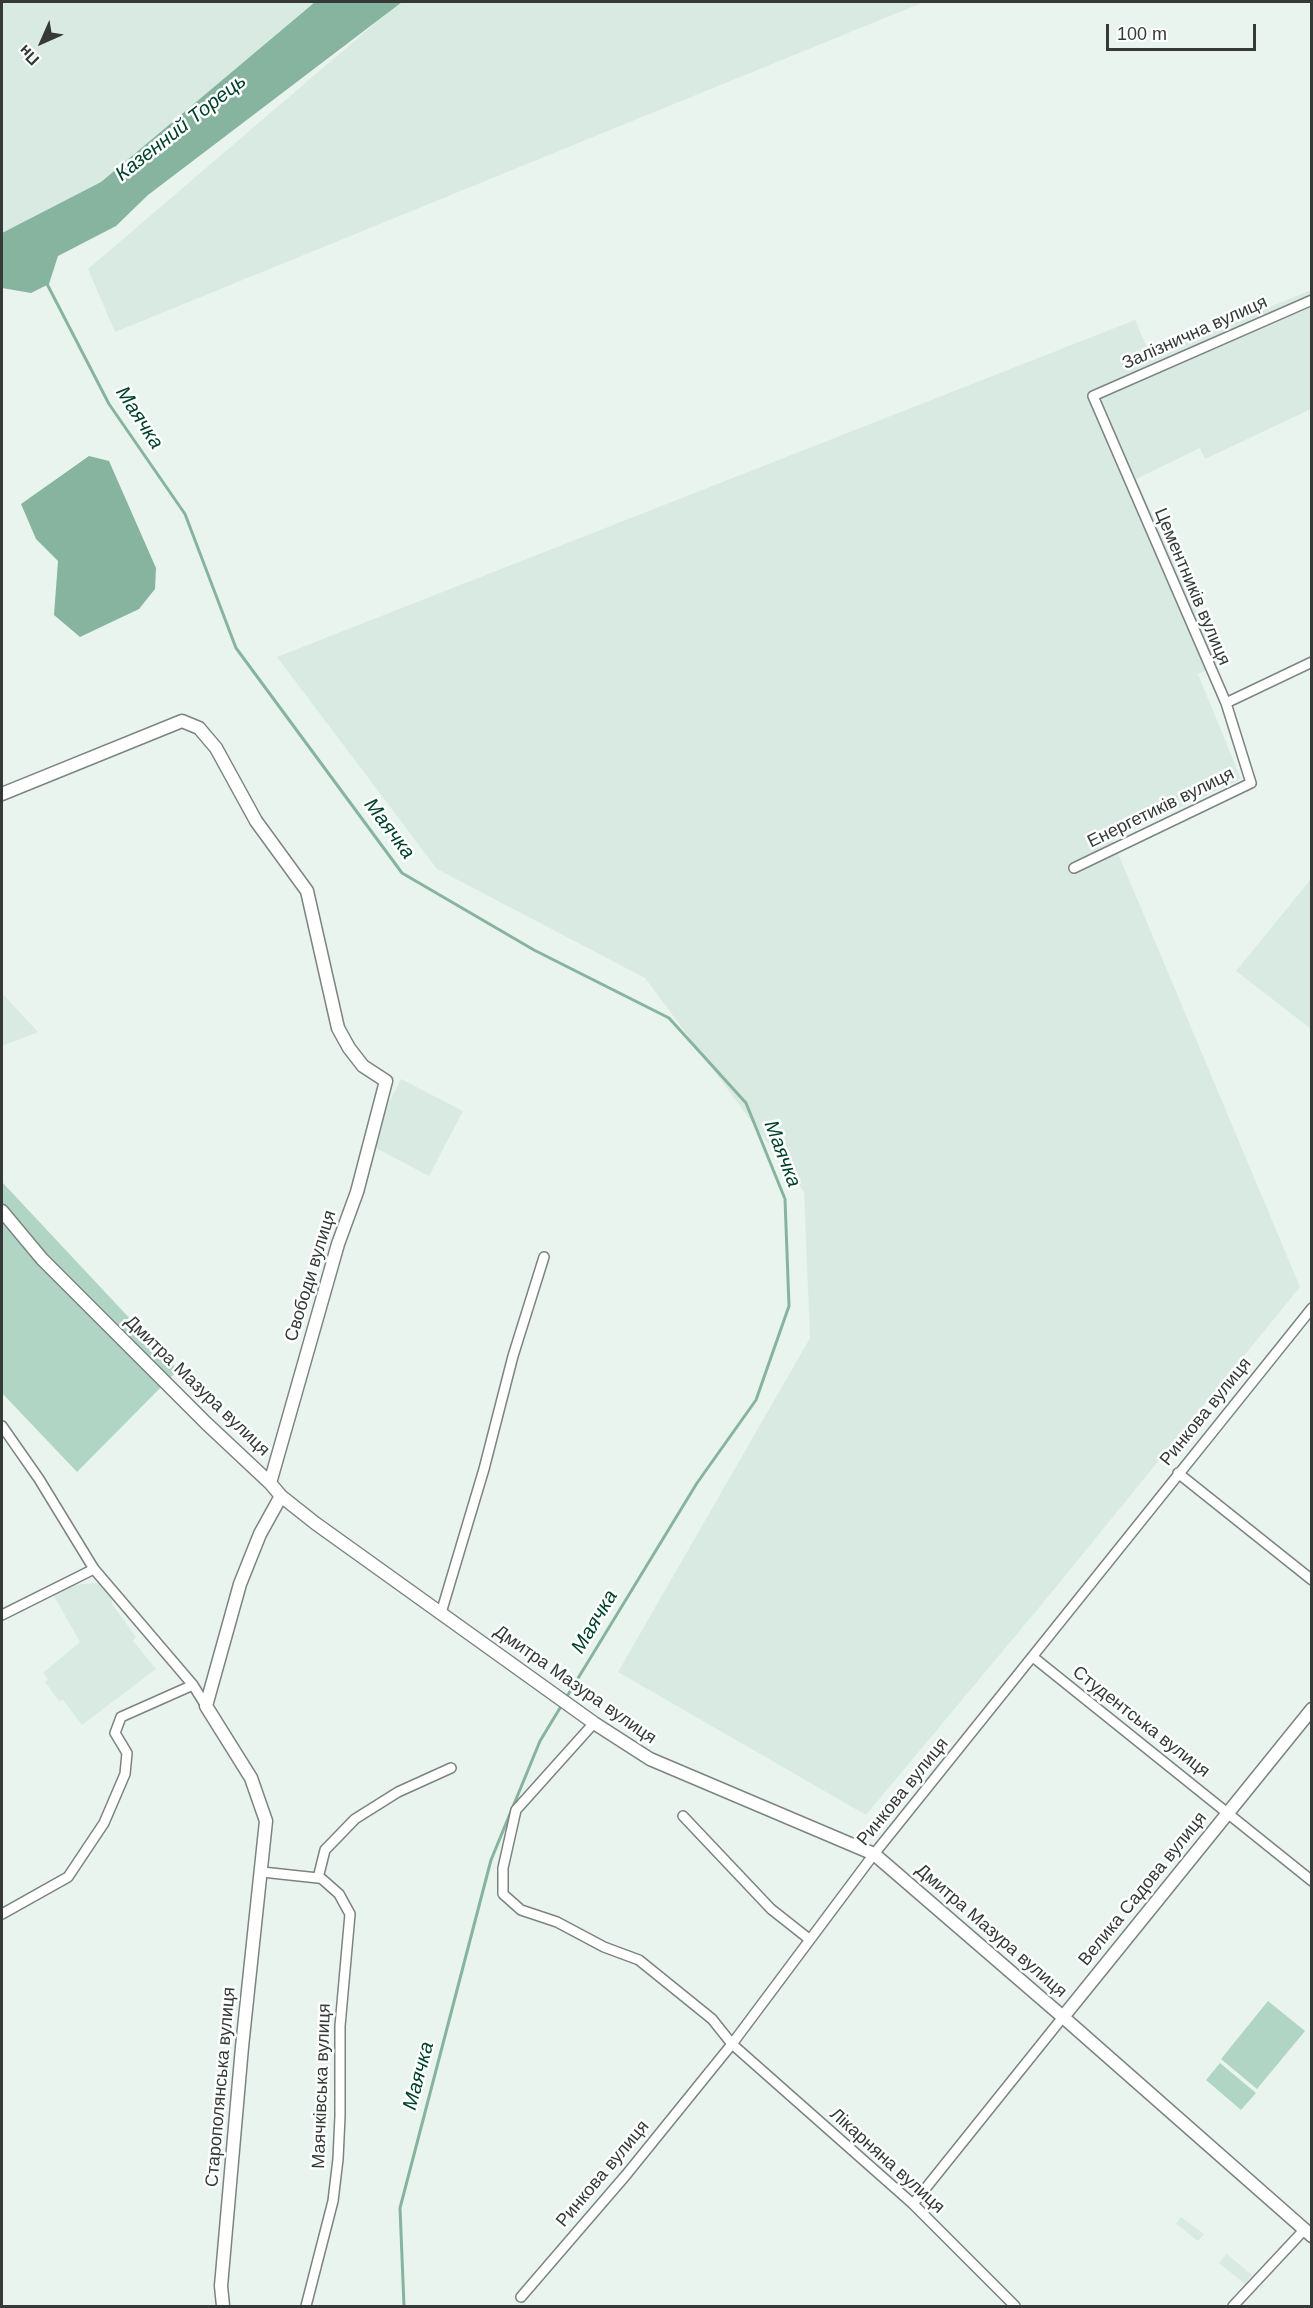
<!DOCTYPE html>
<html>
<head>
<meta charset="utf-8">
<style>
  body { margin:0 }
  #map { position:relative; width:1313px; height:2308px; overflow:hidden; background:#eaf4ef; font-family:Arial,sans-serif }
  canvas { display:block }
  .frame { position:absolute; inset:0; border:3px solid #353937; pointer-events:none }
  .north { position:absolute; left:12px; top:12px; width:60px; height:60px; -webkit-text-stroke:4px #fdfffe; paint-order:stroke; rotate:225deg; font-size:16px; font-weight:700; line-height:24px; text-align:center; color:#353937 }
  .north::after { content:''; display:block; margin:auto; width:21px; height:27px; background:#353937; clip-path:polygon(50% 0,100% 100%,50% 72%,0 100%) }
  .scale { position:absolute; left:1106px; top:24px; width:150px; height:27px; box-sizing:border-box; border:3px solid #353937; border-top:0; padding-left:8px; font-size:18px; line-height:21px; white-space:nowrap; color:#353937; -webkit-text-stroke:4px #fdfffe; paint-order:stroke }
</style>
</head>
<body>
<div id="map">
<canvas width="1313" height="2308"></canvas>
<div class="frame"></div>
<div class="north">Пн</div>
<div class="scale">100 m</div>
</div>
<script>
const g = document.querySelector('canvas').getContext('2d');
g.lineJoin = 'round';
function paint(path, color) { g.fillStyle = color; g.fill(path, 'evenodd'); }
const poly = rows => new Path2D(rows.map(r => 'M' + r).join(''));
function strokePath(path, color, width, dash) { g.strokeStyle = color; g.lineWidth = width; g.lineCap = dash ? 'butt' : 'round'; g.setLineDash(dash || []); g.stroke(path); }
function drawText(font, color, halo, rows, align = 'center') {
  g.font = font + ' Arial,sans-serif'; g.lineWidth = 5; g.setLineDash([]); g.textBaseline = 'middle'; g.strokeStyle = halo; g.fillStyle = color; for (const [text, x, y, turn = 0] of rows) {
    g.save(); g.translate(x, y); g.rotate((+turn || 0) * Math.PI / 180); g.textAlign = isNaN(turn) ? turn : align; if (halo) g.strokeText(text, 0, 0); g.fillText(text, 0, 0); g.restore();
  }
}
const built = poly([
  [2,2,315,2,101,182,2,233],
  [400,2,924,2,115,332,88,269],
  [1311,290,1311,409,1205,459,1200,448,1136,479,1220,664,1198,674,1241,779,1112,839,1300,1287,1047,1598,866,1815,618,1672,810,1338,804,1192,645,978,437,869,277,657,1135,320,1151,356],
  [1311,879,1311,1029,1236,971],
  [2,993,38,1032,2,1046],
  [401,1079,463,1111,429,1176,368,1144],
  [96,1583,100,1584,113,1597,112,1604,136,1637,133,1641,156,1669,82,1725,63,1700,59,1701,45,1682,48,1679,43,1673,80,1642,54,1596,72,1585],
  [1181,2217,1204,2234,1198,2241,1176,2224],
  [1227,2254,1252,2275,1245,2284,1219,2263]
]);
const green = poly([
  [2,1182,178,1370,77,1472,2,1393],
  [1268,2001,1305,2031,1257,2089,1221,2059],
  [1220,2063,1256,2093,1241,2110,1206,2080]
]);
const water = poly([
  [315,2,402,2,148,195,116,226,58,256,49,284,31,293,2,288,2,233,101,182],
  [89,456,109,461,156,568,155,589,139,609,80,637,54,615,58,561,36,539,21,504]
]);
const stream = poly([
  [46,282,109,404,185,514,236,648,402,873,534,950,669,1018,746,1103,785,1199,789,1306,756,1400,697,1483,566,1698],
  [404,2306,400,2208,491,1860,540,1741,563,1703]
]);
const minor = poly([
  [1226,703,1312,662],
  [1074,868,1251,783,1226,703,1093,396,1312,300],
  [2,1426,39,1479,94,1569,193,1685,206,1706],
  [1178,1473,1312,1580],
  [441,1613,484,1469,513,1356,544,1257],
  [2,1615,94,1569],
  [1033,1657,1312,1881],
  [594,1723,516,1810,503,1868,503,1894,521,1910,557,1922,604,1947,639,1960,712,2019,732,2044,913,2204,1015,2306],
  [683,1816,771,1909,809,1939],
  [262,1872,318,1878,325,1850,355,1819,398,1792,451,1768],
  [2,1914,68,1877,104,1823,125,1774,127,1753,115,1733,121,1717,193,1685],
  [913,2204,1063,2017],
  [521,2297,626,2175,732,2044,874,1854,1312,1308],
  [306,2306,333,2201,338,2159,340,2116,340,2026,350,1914,339,1894,322,1879,318,1878],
  [1233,2306,1304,2230]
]);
const tertiary = poly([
  [2,794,182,721,199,728,216,748,256,821,307,891,338,1028,349,1048,363,1066,386,1081,357,1192,338,1244,270,1483],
  [2,1211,42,1259,206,1423,270,1483,281,1496,315,1523,594,1723,650,1759,874,1854,1063,2017,1312,2236],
  [1063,2017,1312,1709],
  [223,2306,221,2286,242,2047,266,1821,251,1778,206,1706,240,1584,260,1534,281,1496]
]);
const streetNames = [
  ["Залізнична вулиця",1195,333,-24],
  ["Цементників вулиця",1192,587,67],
  ["Енергетиків вулиця",1161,808,-26],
  ["Свободи вулиця",311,1276,-73],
  ["Дмитра Мазура вулиця",197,1386,44],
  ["Ринкова вулиця",1206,1412,-51],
  ["Дмитра Мазура вулиця",575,1685,35],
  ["Студентська вулиця",1141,1722,38],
  ["Ринкова вулиця",903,1792,-51],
  ["Велика Садова вулиця",1143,1889,-51],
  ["Дмитра Мазура вулиця",991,1931,41],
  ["Маячківська вулиця",322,2086,-88],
  ["Старополянська вулиця",221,2087,-85],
  ["Лікарняна вулиця",887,2161,42],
  ["Ринкова вулиця",603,2174,-50]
];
const waterNames = [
  ["Казенний Торець",181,128,-38],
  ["Маячка",139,418,57],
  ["Маячка",389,829,53],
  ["Маячка",782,1154,69],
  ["Маячка",595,1622,-59],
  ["Маячка",419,2076,-75]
];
paint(built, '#d9eae2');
paint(green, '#b1d5c4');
paint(water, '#86b49f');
strokePath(stream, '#86b49f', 3);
strokePath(minor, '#7c8480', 12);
strokePath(tertiary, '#7c8480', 15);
strokePath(minor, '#fff', 9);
strokePath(tertiary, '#fff', 12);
drawText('18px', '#353937', '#fdfffe', streetNames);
drawText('italic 20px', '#00402c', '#fdfffe', waterNames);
</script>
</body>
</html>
